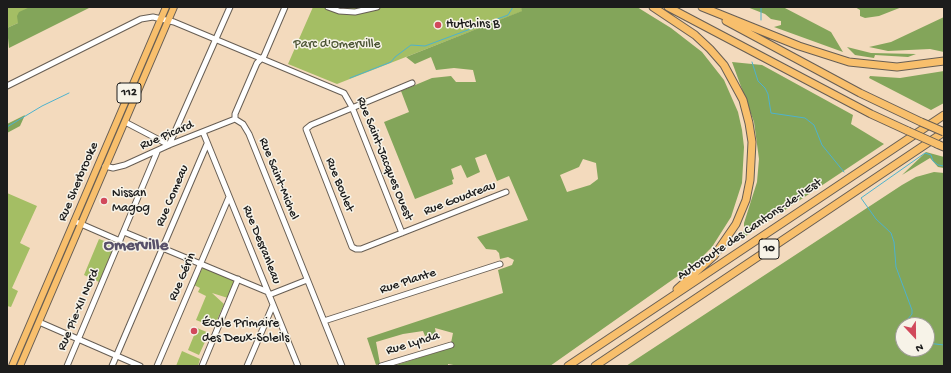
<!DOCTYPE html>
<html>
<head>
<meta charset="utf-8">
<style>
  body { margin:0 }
  #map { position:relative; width:951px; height:373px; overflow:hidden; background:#f3dabd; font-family:"Gochi Hand",sans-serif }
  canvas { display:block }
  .frame { position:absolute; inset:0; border:8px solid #1c1c1c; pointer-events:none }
  .north { position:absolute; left:895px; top:317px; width:40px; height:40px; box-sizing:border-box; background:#f7f3e8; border:1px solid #9f9d96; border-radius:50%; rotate:158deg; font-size:11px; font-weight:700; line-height:16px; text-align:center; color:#1c1c1c }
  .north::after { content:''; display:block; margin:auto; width:14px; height:18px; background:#d1495b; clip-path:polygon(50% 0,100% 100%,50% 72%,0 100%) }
</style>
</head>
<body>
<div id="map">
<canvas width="951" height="373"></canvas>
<div class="frame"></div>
<div class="north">N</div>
</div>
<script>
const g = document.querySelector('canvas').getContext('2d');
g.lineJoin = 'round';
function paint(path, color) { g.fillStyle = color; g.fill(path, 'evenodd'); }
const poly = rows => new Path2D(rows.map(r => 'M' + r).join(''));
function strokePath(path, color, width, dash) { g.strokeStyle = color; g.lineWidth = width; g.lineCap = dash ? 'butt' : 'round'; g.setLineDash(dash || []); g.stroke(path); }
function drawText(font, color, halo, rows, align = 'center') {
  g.font = font + ' "Gochi Hand",sans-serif'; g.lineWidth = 3; g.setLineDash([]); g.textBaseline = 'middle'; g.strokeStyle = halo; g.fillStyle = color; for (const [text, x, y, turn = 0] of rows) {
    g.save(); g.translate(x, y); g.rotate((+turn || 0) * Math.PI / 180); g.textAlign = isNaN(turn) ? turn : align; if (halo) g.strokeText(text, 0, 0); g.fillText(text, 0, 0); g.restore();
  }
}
const green = poly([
  [7,7,30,7,18,23,7,28],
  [313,7,346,9,349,7,521,7,523,11,337,84,288,64],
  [7,193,37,206,20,243,30,248,12,288,18,291,11,307,7,306],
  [99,239,115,245,99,282,84,275],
  [203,267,235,281,228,298,212,293,224,304,214,327,196,320,206,296,198,292,200,288,194,285],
  [197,328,209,333,199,355,188,350],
  [182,351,200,359,198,366,176,366]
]);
const forest = poly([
  [30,7,91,7,9,48,7,28,18,23,17,16,19,12],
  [521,7,637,7,671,28,702,52,724,80,738,112,742,130,744,147,742,183,731,217,712,247,700,259,682,273,550,366,459,366,448,364,448,366,393,366,450,348,453,333,435,328,436,334,425,336,423,331,403,334,376,342,380,364,376,365,367,338,503,293,498,270,512,265,514,260,508,257,500,259,499,253,496,250,486,249,477,237,528,220,509,176,497,181,486,154,475,158,480,172,467,178,461,165,451,169,454,179,452,180,453,184,415,199,384,122,409,112,401,91,432,78,451,76,456,82,476,82,473,70,454,68,436,70,431,57,415,64,406,57,522,11],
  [583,159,596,163,598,179,590,185,567,192,560,175,579,167],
  [732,7,783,7,831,32,843,52,774,27,781,25,781,21,771,19,765,14,747,7],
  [855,7,902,7,879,16,865,18,860,16,860,10],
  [944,17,944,52,930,49,888,51,869,47,891,42],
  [847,47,871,53,916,54,908,57,875,55,874,58,855,55],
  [732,62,762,65,853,115,851,124,884,144,731,246,744,231,744,223,757,182,759,159,754,122],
  [944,71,944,103,931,110,869,78,870,76,900,78],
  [25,115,20,126,7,133,7,124],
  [926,152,944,157,944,168,938,167,930,158,902,175],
  [934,172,944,173,944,366,626,366,902,185,916,177],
  [903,325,927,325,927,349,903,349]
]);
const stream = poly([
  [761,20,761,7],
  [752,62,758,81,765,88,768,94,771,113,805,118,814,125,822,145,844,172],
  [350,78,391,62,395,57,411,45,425,46,433,43,508,15,513,7],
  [7,127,42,106,69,93],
  [903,325,912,314,912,310,896,267,894,242,891,233,876,219,861,198,925,153,931,155,933,161,938,165,944,166],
  [927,343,944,345]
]);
const minor = poly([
  [328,7,339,11,355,12,377,7],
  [412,83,311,125,306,129,352,247,356,249,361,249,506,192],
  [7,86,141,19,153,17,174,22,344,93,352,107,402,233],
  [235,119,243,124,249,134,342,366],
  [235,119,235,114,257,63,264,56,285,7],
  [125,122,169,145],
  [203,132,298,366],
  [169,145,230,7],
  [105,166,113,168,125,165,169,145,235,119],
  [74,221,120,241],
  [124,232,268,292],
  [269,295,307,280],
  [324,321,500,264],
  [39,322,140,366],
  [67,366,157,152],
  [112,366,207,144],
  [157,366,229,197],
  [202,366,238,279],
  [247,366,273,305],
  [381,366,451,345]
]);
const major = poly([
  [12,366,166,7],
  [20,366,174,7]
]);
const highway = poly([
  [653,7,695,35,710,49,724,65,743,100,749,123,752,142,750,180,746,200,736,224,714,256,677,289],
  [668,7,871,114,908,131],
  [702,7,799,46,849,62,897,67,944,61],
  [726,21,860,93,921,122],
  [937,144,944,147],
  [568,366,944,115],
  [595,366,944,132]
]);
const highwayBridge = poly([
  [921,122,944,132],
  [908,131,937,144]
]);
const markers = [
  [438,25,4,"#d1495b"],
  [104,201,4,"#d1495b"],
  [194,331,4,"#d1495b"]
];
const shields = [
  [129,93,24],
  [769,249,20]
];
const shieldNames = [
  ["112",129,93],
  ["10",769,249]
];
const poiNames = [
  ["Hutchins B",446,25],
  ["Nissan",112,194],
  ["Magog",112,209],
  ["École Primaire",202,324],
  ["des Deux-Soleils",202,339]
];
const parkNames = [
  ["Parc d'Omerville",337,45]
];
const streetNames = [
  ["Rue Picard",167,136,-23],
  ["Rue Saint-Jacques Ouest",384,159,68],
  ["Rue Saint-Michel",278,179,68],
  ["Rue Sherbrooke",79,182,-67],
  ["Rue Boulet",339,185,68],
  ["Rue Comeau",173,196,-67],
  ["Rue Goudreau",460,199,-21],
  ["Autoroute des Cantons-de-l'Est",750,230,-34],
  ["Rue Desranleau",261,245,68],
  ["Rue Gérin",183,277,-67],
  ["Rue Plante",408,282,-18],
  ["Rue Pie-XII Nord",79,310,-67],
  ["Rue Lynda",413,344,-17]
];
const districtNames = [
  ["Omerville",136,246]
];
paint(green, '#a4be64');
paint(forest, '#83a55a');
strokePath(stream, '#4eb2cd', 1);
strokePath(minor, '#675e54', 7);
strokePath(major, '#675e54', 8);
strokePath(highway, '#675e54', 9);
strokePath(minor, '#fff', 5);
strokePath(major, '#f8bf6c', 6);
strokePath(highway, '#f8bf6c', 7);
strokePath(highwayBridge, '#675e54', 9, []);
strokePath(highwayBridge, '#f8bf6c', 7);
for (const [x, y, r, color] of markers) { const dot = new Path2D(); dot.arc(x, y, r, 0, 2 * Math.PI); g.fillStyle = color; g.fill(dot); strokePath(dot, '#f7f3e8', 1.5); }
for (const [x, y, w] of shields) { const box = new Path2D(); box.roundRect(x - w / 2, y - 10, w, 20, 3); g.fillStyle = '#f7f3e8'; g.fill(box); strokePath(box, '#1c1c1c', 1); }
drawText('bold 12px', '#1c1c1c', null, shieldNames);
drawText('13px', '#1c1c1c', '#f7f3e8', poiNames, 'left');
drawText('13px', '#4c5535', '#f7f3e8', parkNames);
drawText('13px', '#1c1c1c', '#f7f3e8', streetNames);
drawText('bold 17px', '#585069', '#f7f3e8', districtNames);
</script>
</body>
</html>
